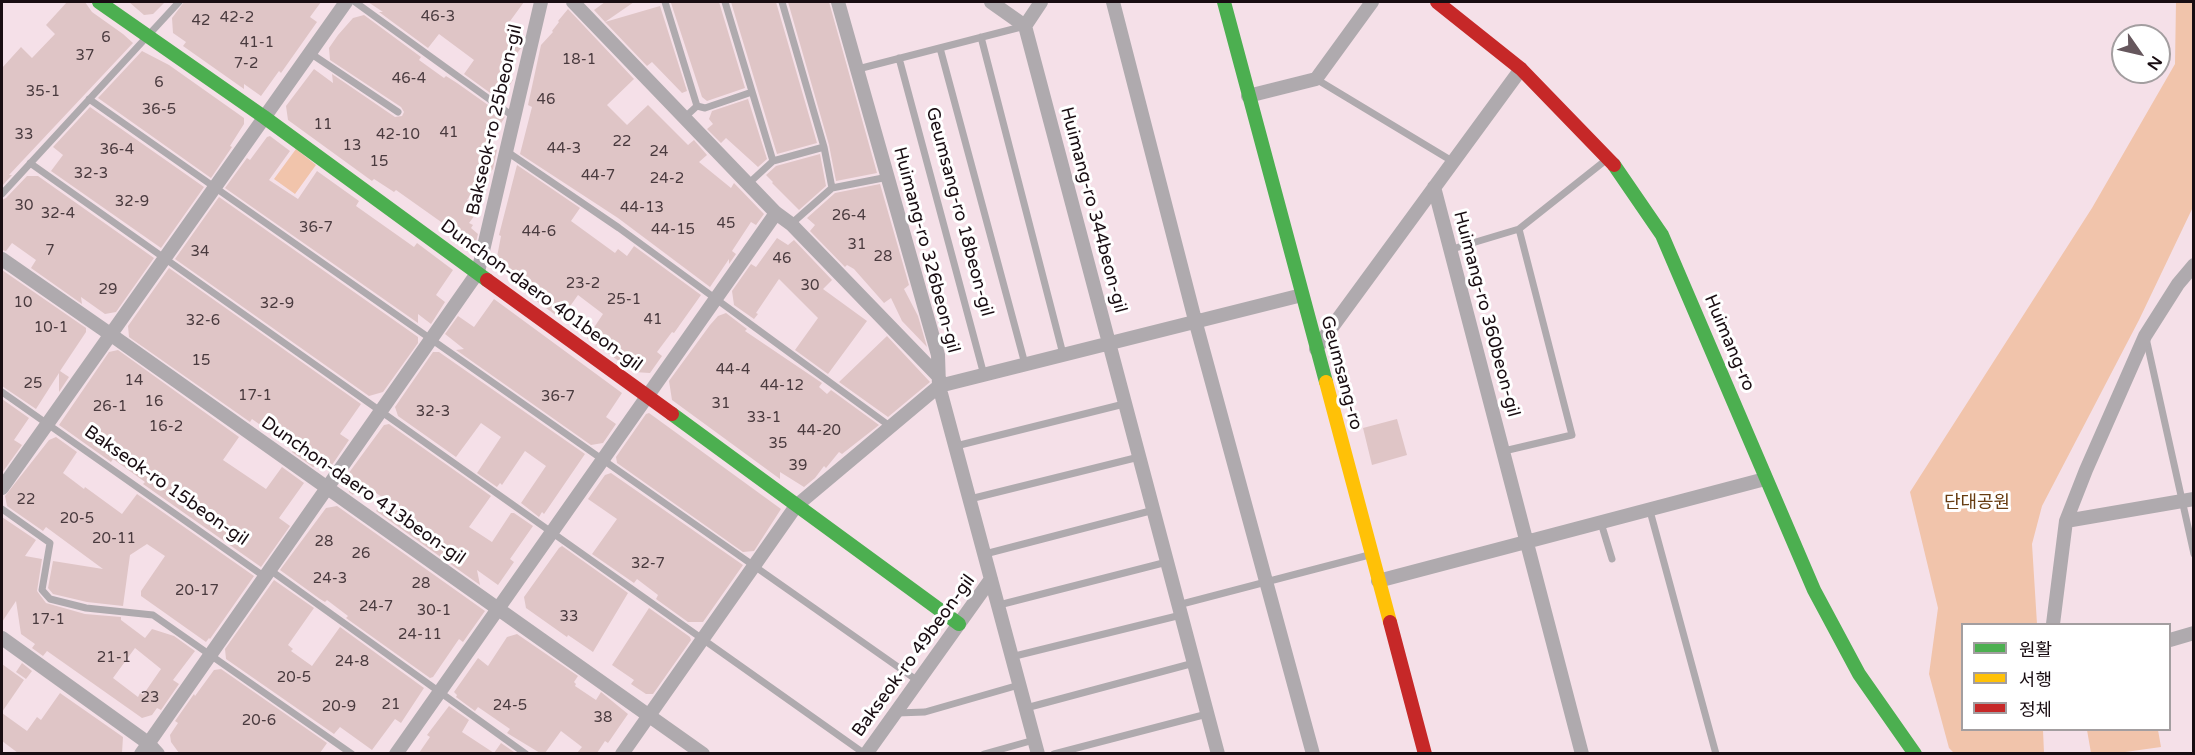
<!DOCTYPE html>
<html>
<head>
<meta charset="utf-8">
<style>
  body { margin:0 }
  #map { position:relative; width:2195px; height:755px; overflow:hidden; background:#f5e0e8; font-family:"Varela Round","Noto Sans KR",sans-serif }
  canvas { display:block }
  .frame { position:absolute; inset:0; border:3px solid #190d12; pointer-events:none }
  .legend { position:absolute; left:1961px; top:623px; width:210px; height:108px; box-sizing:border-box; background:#fff; border:2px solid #a39ea0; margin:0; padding:8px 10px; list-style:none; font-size:18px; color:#190d12 }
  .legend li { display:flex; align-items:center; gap:12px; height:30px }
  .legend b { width:30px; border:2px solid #a39ea0 }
  .north { position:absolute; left:2111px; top:24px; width:60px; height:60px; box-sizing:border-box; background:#fff; border:2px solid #a39ea0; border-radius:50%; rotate:124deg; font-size:16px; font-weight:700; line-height:24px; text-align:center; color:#190d12 }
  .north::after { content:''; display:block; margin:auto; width:21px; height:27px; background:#66575d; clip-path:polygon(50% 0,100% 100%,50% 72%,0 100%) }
</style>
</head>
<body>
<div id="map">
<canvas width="2195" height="755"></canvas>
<div class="frame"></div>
<ul class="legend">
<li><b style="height:8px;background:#4caf50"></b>원활</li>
<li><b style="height:8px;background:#ffc107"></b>서행</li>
<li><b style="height:8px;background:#c62828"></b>정체</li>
</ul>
<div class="north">N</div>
</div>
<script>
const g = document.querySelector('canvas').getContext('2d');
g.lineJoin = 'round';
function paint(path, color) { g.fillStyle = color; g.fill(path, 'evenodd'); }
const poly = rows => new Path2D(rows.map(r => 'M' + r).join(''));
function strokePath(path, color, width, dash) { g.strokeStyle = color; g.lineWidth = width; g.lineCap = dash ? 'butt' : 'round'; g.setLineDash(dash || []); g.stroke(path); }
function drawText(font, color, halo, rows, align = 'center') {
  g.font = font + ' "Varela Round","Noto Sans KR",sans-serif'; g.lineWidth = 6; g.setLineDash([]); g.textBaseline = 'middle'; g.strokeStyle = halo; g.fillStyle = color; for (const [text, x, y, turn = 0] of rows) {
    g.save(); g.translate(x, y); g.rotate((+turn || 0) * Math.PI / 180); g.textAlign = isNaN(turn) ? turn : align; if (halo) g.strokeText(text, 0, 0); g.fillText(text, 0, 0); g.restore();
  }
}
const green = poly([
  [2176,2,2193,2,2193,207,2139,320,2042,506,2032,544,2037,624,1962,624,1962,730,2043,730,2044,753,1954,753,1949,748,1929,674,1938,608,1910,492,2092,208,2175,64],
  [296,149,316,165,295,194,274,179],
  [2087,730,2158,730,2161,747,2118,753,2091,753]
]);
const building = poly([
  [67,2,85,2,92,12,123,34,133,43,9,175,12,175,2,186,2,68,21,47,32,58,55,34,46,25],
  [129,2,165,2,153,14,144,15],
  [184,2,321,2,310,17,317,22,281,73,279,71,261,96,244,84,244,89,183,46,186,42,173,33,172,18],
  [368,2,524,2,505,28,523,41,521,48,503,72,513,80,500,100,464,74,474,60,439,34,428,48,379,12,383,12],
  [605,2,634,2,605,22,594,10],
  [676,2,719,2,745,88,707,101,702,97,671,3],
  [731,2,776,2,817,143,777,154],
  [788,2,829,2,877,173,836,181,829,145],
  [660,6,687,91,682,93,652,62,647,66,605,22],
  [568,9,634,79,607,105,627,125,648,105,688,145,694,140,707,155,699,162,731,188,734,183,764,214,756,225,751,222,732,251,736,254,729,264,729,259,710,287,618,218,520,154,532,107,528,105,541,45,553,32,552,31,559,22,558,21],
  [364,15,421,57,419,60,444,78,446,76,457,83,505,117,488,144,497,150,493,169,488,175,485,173,467,200,478,211,469,223,473,225,471,228,478,234,475,246,396,190,394,192,374,179,372,181,288,120,286,106,314,69,333,83,332,74,395,117,402,116,404,112,401,107,330,60,329,48,338,35,353,18],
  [142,51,169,65,244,118,244,124,230,146,232,147,211,178,98,98],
  [748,99,767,159,758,167,726,138,721,143,707,129,713,124,709,119,712,111],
  [90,107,204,187,161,248,51,171,63,155,53,147],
  [270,136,290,151,269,180,298,199,317,171,359,201,356,206,414,247,417,243,453,270,436,295,445,302,431,324,418,314,418,323,225,188,247,158,250,160,267,137],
  [820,154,826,186,799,210,772,183,773,182,766,175,776,166],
  [517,165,580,208,571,221,615,253,618,249,627,256,634,246,701,295,674,333,672,332,657,352,662,356,650,373,634,372,587,338,603,314,578,295,561,319,508,280,511,275,499,267,497,257,501,236,499,235],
  [27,176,38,176,154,258,116,312,105,314,81,297,82,304,31,268,36,260,12,243,6,251,2,250,2,200,6,198],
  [880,184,909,285,904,289,918,316,927,347,902,321,891,298,884,303,854,269,847,265,845,267,810,231,815,225,807,218,835,193],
  [219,197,418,337,418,343,383,392,369,396,175,259],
  [777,238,788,245,794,240,832,280,823,289,867,321,828,374,795,350,818,318,779,279,756,313,758,314,754,319,734,305,732,291,751,264,756,267],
  [169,268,361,404,340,434,349,440,332,465,313,467,292,452,294,449,252,419,250,422,129,337,128,326],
  [2,270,86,328,86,332,60,371,69,377,59,392,59,373,36,409,2,386],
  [494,299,622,393,606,417,616,424,603,443,591,445,456,350,464,349,445,334,458,316,474,327],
  [726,313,747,329,745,331,822,383,819,387,827,394,831,390,879,425,842,454,839,452,826,468,824,466,815,478,804,487,780,472,780,479,672,400,669,381,710,325,718,316],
  [887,336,930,382,888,417,839,382],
  [118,350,239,437,223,460,266,489,282,467,304,483,279,518,290,526,261,567,143,484,145,482,113,459,111,462,59,425,109,352],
  [433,352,439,352,585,454,544,514,542,512,539,517,521,503,546,466,525,451,502,485,500,483,497,487,477,473,501,437,481,423,456,457,398,416,395,407],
  [2,399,29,418,14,440,22,445,2,473],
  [649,413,781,509,754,551,743,552,617,463,616,457,646,414],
  [1397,419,1407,455,1372,465,1363,428],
  [389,424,491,496,469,527,492,542,511,513,514,513,533,526,510,559,514,562,498,585,477,570,480,585,376,511,385,499,361,483,353,495,349,492,348,474,384,425],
  [56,437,77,452,63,473,84,489,85,487,122,514,137,494,254,576,210,639,209,638,206,642,141,596,141,591,165,556,147,544,130,555,123,606,87,602,53,594,48,588,53,561,103,569,46,527,43,531,7,506,5,496,49,440],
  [611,473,743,565,703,622,688,622,656,599,658,595,637,579,634,583,592,554,617,519,588,499,605,475],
  [337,506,485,611,463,642,459,639,433,677,430,678,346,618,348,616,327,600,325,602,320,599,280,570,326,508],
  [2,517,36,540,25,556,42,559,37,591,46,603,85,614,121,617,121,620,145,638,152,629,174,636,195,651,173,680,179,684,161,710,157,708,152,715,142,718,47,651,43,656,32,648,35,644,21,634,16,601,2,622],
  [135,648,161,669,143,695,140,693,138,697,113,678],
  [562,546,628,593,593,652,568,635,567,637,526,608,524,597,559,548],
  [274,580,314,608,288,645,293,649,291,651,312,666,340,627,424,688,401,723,395,719,372,750,340,727,334,734,226,659,225,649],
  [649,608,690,637,691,640,653,694,646,694,631,684,634,680,612,665],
  [517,634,578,676,574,682,576,684,575,686,596,700,601,692,628,714,608,743,605,741,597,753,577,753,582,747,561,731,545,753,540,753,507,733,510,729,478,707,475,711,456,697,457,695,454,692,478,658,488,666,507,637],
  [22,663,32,671,26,679,16,672],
  [2,664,24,680,2,712],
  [221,669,327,743,320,753,179,753,171,742,170,735,178,723,175,721,194,694,195,696,214,670],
  [60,693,123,737,122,753,18,753,2,741,2,713,27,731,37,717,41,720],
  [449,706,469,720,462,732,494,753,501,743,514,752,513,753,419,753,430,737,427,735]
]);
const lane = poly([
  [355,2,514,117],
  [665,2,697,106],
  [725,2,773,161],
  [782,2,824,147,832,188],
  [981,37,1063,354],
  [940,48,1025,364],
  [310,53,398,112],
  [899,58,984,375],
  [858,69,1025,26],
  [1316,79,1452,161],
  [89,99,918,681],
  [684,118,697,106,705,108,752,92],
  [506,151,619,228,891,427],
  [30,163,865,754],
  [748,184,773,161,824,147],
  [2,194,179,2],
  [791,224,832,188,888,177],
  [1449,250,1519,229,1606,160],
  [2146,338,2194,554],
  [2,392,265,577],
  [956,446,1124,404],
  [1504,451,1572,435,1519,229],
  [970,499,1139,457],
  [2,509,50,543,42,590,50,599,86,608,153,615,352,754],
  [1650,511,1716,754],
  [1601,523,1612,559],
  [985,554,1154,510],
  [270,570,526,754],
  [999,605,1167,562],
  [1178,605,1369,555],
  [1011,657,1181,615],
  [1026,708,1194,663],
  [897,713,925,712,1019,685],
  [984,754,1034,740],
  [1054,754,1207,714]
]);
const street = poly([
  [573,2,776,213,791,224,939,377],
  [838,2,938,355,939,386,1038,754],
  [991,2,1025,26,1218,754],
  [1113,2,1195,320,1313,754],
  [1025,26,1041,2],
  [1248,96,1316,79,1372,2],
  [1434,187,1582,754],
  [2,259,110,334,703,754],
  [1316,349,1521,69],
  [2,488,346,2],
  [2066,521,2194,499],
  [1378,581,1765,479],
  [2053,624,2066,521,2086,470,2145,336,2178,284,2194,265],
  [2,638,148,743,158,754],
  [2170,640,2194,633],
  [141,754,478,272,541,2],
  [396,754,776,213],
  [622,754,796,506,939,386,1302,295],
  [866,754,991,579]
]);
const fast = poly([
  [99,2,264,117,487,280],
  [1224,2,1326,382],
  [1614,165,1662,235,1814,590,1859,674,1915,754],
  [672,414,959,624]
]);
const slow = poly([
  [1326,382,1390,622]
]);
const jam = poly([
  [1437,2,1521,69,1614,165],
  [487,280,672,414],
  [1390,622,1425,754]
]);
const numberNames = [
  ["46-3",438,17],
  ["42-2",237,18],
  ["42",201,21],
  ["6",106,38],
  ["41-1",257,43],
  ["37",85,56],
  ["18-1",579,60],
  ["7-2",246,64],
  ["46-4",409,79],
  ["6",159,83],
  ["35-1",43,92],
  ["46",546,100],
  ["36-5",159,110],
  ["11",323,125],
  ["41",449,133],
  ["33",24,135],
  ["42-10",398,135],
  ["22",622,142],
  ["13",352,146],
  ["44-3",564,149],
  ["36-4",117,150],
  ["24",659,152],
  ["15",379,162],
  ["32-3",91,174],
  ["44-7",598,176],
  ["24-2",667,179],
  ["32-9",132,202],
  ["30",24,206],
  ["44-13",642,208],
  ["32-4",58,214],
  ["26-4",849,216],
  ["45",726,224],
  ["36-7",316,228],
  ["44-15",673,230],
  ["44-6",539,232],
  ["31",857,245],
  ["7",50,251],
  ["34",200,252],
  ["28",883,257],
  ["46",782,259],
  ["23-2",583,284],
  ["30",810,286],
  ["29",108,290],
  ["25-1",624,300],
  ["10",23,303],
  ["32-9",277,304],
  ["41",653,320],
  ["32-6",203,321],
  ["10-1",51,328],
  ["15",201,361],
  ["44-4",733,370],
  ["14",134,381],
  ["25",33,384],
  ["44-12",782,386],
  ["17-1",255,396],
  ["36-7",558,397],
  ["16",154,402],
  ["31",721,404],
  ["26-1",110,407],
  ["32-3",433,412],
  ["33-1",764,418],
  ["16-2",166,427],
  ["44-20",819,431],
  ["35",778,444],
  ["39",798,466],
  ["22",26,500],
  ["20-5",77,519],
  ["20-11",114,539],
  ["28",324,542],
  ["26",361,554],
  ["32-7",648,564],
  ["24-3",330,579],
  ["28",421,584],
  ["20-17",197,591],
  ["24-7",376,607],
  ["30-1",434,611],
  ["33",569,617],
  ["17-1",48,620],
  ["24-11",420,635],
  ["21-1",114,658],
  ["24-8",352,662],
  ["20-5",294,678],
  ["23",150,698],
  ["21",391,705],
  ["24-5",510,706],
  ["20-9",339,707],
  ["38",603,718],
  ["20-6",259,721]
];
const streetNames = [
  ["Bakseok-ro 25beon-gil",495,120,-77],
  ["Huimang-ro 344beon-gil",1093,210,75],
  ["Geumsang-ro 18beon-gil",959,212,75],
  ["Huimang-ro 326beon-gil",926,250,75],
  ["Dunchon-daero 401beon-gil",541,296,36],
  ["Huimang-ro 360beon-gil",1486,314,75],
  ["Huimang-ro",1729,343,67],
  ["Geumsang-ro",1341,373,75],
  ["Bakseok-ro 15beon-gil",166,486,35],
  ["Dunchon-daero 413beon-gil",363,491,35],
  ["Bakseok-ro 49beon-gil",914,656,-54]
];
const parkNames = [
  ["단대공원",1977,503]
];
paint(green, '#f1c4ab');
paint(building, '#dfc5c6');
strokePath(lane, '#afaaae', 7);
strokePath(street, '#afaaae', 14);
strokePath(fast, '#4caf50', 14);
strokePath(slow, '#ffc107', 14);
strokePath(jam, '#c62828', 14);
drawText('15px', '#4a3b3f', null, numberNames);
drawText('18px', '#190d12', '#fff', streetNames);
drawText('18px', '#663b10', '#fff', parkNames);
</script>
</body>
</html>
